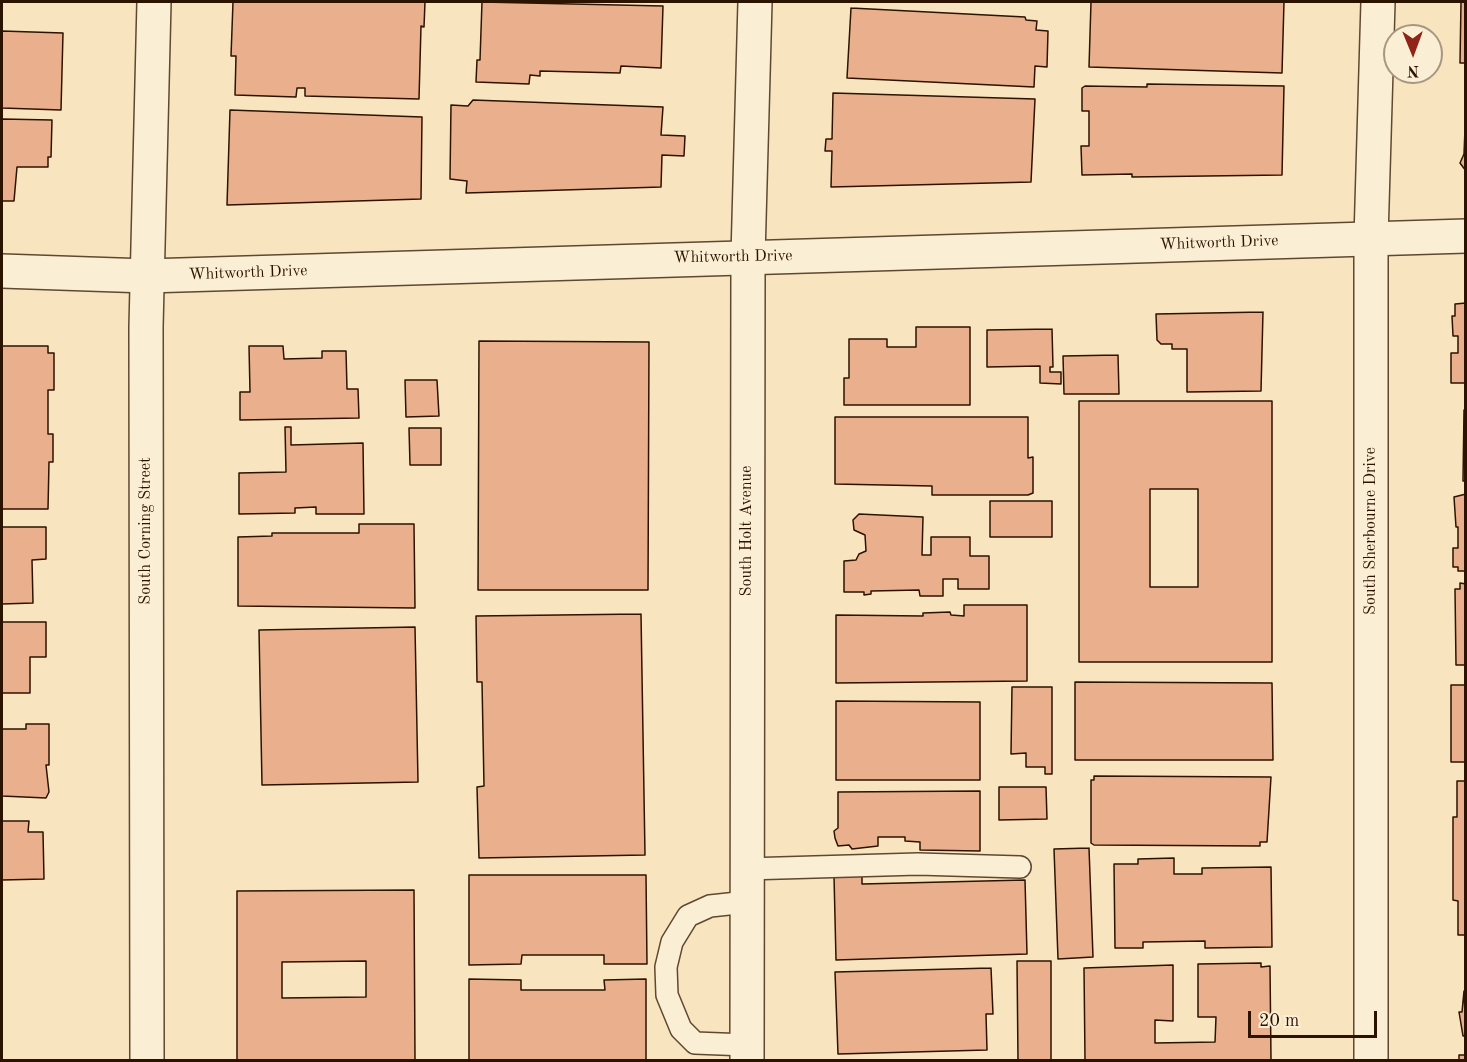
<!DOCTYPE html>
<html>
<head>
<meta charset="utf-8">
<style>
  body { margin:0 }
  #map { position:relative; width:1467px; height:1062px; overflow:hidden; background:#f8e5bf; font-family:"Old Standard TT",serif }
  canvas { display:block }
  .frame { position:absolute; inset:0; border:3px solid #2c1300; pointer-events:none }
  .north { position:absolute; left:1383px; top:24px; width:60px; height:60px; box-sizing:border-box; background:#faeed5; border:2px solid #a89680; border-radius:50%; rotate:179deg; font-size:16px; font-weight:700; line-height:24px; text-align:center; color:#2c1300 }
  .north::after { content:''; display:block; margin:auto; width:21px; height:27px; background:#8f2418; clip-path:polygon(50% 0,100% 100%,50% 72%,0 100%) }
  .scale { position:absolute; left:1248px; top:1011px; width:129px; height:27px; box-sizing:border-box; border:3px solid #2c1300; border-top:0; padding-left:8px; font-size:18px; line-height:21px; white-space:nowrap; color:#2c1300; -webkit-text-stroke:4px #faeed5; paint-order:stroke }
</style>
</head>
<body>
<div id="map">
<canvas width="1467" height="1062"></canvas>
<div class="frame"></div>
<div class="north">N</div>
<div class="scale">20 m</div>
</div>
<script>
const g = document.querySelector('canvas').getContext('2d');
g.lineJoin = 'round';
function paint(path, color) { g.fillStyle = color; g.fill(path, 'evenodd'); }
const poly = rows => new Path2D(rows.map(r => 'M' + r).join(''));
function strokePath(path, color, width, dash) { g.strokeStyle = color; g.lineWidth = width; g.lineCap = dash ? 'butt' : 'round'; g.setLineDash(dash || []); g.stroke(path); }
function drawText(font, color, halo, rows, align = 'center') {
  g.font = font + ' "Old Standard TT",serif'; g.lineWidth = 6; g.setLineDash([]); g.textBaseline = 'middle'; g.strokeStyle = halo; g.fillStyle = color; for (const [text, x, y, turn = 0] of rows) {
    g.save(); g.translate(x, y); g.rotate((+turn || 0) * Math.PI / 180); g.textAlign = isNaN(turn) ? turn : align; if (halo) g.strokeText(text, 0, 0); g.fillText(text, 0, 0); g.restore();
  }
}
const building = poly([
  [233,2,425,2,424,27,421,26,419,99,305,96,305,88,297,88,296,97,235,95,236,56,231,56,233,2],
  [482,2,663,6,661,68,621,66,620,73,540,71,540,76,530,75,529,84,476,82,477,60,480,60,482,2],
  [1091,2,1284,2,1282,73,1089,67,1091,2],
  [1461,2,1466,2,1466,63,1460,63,1461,2],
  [851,8,1025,17,1026,20,1037,21,1036,30,1048,31,1047,67,1035,66,1034,87,847,78,851,8],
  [2,31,63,33,61,110,2,108,2,31],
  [1147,84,1284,86,1282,175,1132,177,1132,174,1082,175,1081,146,1089,146,1089,111,1082,111,1082,88,1085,86,1147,87,1147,84],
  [833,93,1035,99,1031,182,831,187,832,151,825,151,826,139,832,139,833,93],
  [473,100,663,107,661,135,685,136,684,156,662,155,661,187,466,193,467,181,450,179,451,105,468,106,473,100],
  [1466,104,1466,171,1460,163,1464,154,1466,104],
  [230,110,422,117,421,199,227,205,230,110],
  [2,119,52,120,51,157,48,157,48,167,17,167,14,201,2,201,2,119],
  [1466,303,1466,383,1451,383,1451,353,1458,353,1458,336,1453,336,1452,316,1455,316,1455,304,1466,303],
  [1263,312,1261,391,1187,392,1187,349,1172,349,1172,344,1161,344,1157,340,1156,314,1263,312],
  [916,327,970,327,970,405,844,405,844,378,849,378,849,339,887,339,887,347,916,347,916,327],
  [1052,329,1053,367,1050,367,1050,372,1061,372,1061,384,1040,383,1040,366,987,367,987,330,1052,329],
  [479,341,649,342,648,590,478,590,479,341],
  [2,346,48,346,48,353,54,353,54,390,48,390,48,434,53,434,53,462,49,462,48,509,2,509,2,346],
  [249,346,283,346,284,359,322,358,322,351,346,351,347,389,358,389,359,418,240,420,240,392,250,392,249,346],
  [1118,355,1119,394,1064,394,1063,356,1118,355],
  [405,380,437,380,439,416,406,417,405,380],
  [1079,401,1272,401,1272,662,1079,662,1079,401],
  [1150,489,1198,489,1198,587,1150,587,1150,489],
  [1464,410,1466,410,1466,481,1463,481,1464,410],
  [835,417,1028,417,1028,458,1033,457,1033,493,1028,495,932,495,932,486,835,484,835,417],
  [285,427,291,427,291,445,363,443,364,514,316,514,316,507,295,508,295,513,239,514,239,473,286,472,285,427],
  [409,428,441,428,441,465,410,465,409,428],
  [1466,494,1466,571,1458,571,1458,567,1453,567,1453,548,1458,548,1458,527,1456,527,1454,497,1466,494],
  [990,501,1052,501,1052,537,990,537,990,501],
  [859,514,923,517,922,555,931,555,931,537,970,537,970,556,989,556,989,589,958,589,958,579,943,579,943,596,920,596,919,590,871,591,871,594,864,595,864,592,844,592,844,561,856,560,859,554,866,551,865,535,854,530,853,520,859,514],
  [359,524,414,524,415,608,238,606,238,537,272,536,272,533,359,533,359,524],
  [2,527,46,527,46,559,32,560,33,603,2,604,2,527],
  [1460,583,1466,584,1466,665,1456,665,1455,589,1460,589,1460,583],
  [964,605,1027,605,1027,681,836,683,836,615,923,616,923,613,950,612,951,615,964,616,964,605],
  [641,614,645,855,479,858,477,787,484,786,482,682,477,682,476,616,641,614],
  [2,622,46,622,46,657,30,657,30,693,2,693,2,622],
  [415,627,418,782,262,785,259,630,415,627],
  [1075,682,1272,683,1273,760,1075,760,1075,682],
  [1451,685,1466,685,1466,762,1451,762,1451,685],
  [1012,687,1052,687,1052,774,1045,774,1045,767,1026,767,1026,753,1011,754,1012,687],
  [836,701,980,702,980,780,836,780,836,701],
  [26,724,49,724,49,765,46,765,49,792,46,798,2,796,2,729,26,729,26,724],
  [1094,776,1271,777,1267,842,1260,842,1260,846,1094,845,1091,843,1091,780,1094,780,1094,776],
  [1457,781,1466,781,1466,935,1458,935,1458,901,1453,900,1453,817,1457,817,1457,781],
  [999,787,1046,787,1047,819,999,820,999,787],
  [980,791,980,851,920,850,920,842,905,841,905,837,878,837,878,846,852,849,849,845,838,846,835,838,834,831,838,828,838,792,980,791],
  [2,821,29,821,28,832,43,832,44,879,2,880,2,821],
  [1089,848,1093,957,1058,959,1054,849,1089,848],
  [1174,858,1174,874,1202,874,1202,868,1271,867,1272,947,1205,948,1205,941,1143,942,1143,948,1115,948,1114,864,1138,864,1138,859,1174,858],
  [469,875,646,875,647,964,604,964,604,955,522,955,521,964,469,965,469,875],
  [862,875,862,884,1025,880,1027,954,836,960,834,876,862,875],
  [414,890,415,1060,237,1060,237,891,414,890],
  [366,961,366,997,282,998,282,962,366,961],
  [1017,961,1051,961,1051,1060,1018,1060,1017,961],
  [1261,963,1261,967,1270,966,1271,1060,1085,1060,1084,968,1173,965,1173,1021,1155,1020,1155,1043,1215,1042,1216,1017,1198,1017,1198,964,1261,963],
  [991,968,993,1014,986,1014,987,1050,838,1054,835,972,991,968],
  [469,979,521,980,521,990,605,990,604,980,646,979,646,1060,469,1060,469,979],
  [1464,991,1466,1036,1463,1036,1459,1012,1462,1012,1464,991],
  [1459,1055,1466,1055,1466,1060,1459,1060,1459,1055]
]);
const service = poly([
  [746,869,918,864,1020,867],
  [747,1045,695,1043,681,1029,667,995,666,967,672,942,688,916,710,906,747,902]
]);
const minor = poly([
  [147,1060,146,327,154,2],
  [747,1060,748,256,755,2],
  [1371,1060,1371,238,1378,2]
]);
const tertiary = poly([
  [2,271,147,276,1466,236]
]);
const streetNames = [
  ["Whitworth Drive",1219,243,-2],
  ["Whitworth Drive",733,257,-1],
  ["Whitworth Drive",248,273,-2],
  ["South Corning Street",146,531,-90],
  ["South Holt Avenue",747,531,-90],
  ["South Sherbourne Drive",1371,531,-90]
];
paint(building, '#eaaf8c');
strokePath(building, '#2c1300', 1.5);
strokePath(service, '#5f4830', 24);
strokePath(minor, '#5f4830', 36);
strokePath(tertiary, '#5f4830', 36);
strokePath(service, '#faeed5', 21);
strokePath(minor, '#faeed5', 33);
strokePath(tertiary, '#faeed5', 33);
drawText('16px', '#2c1300', '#faeed5', streetNames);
</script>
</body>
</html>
